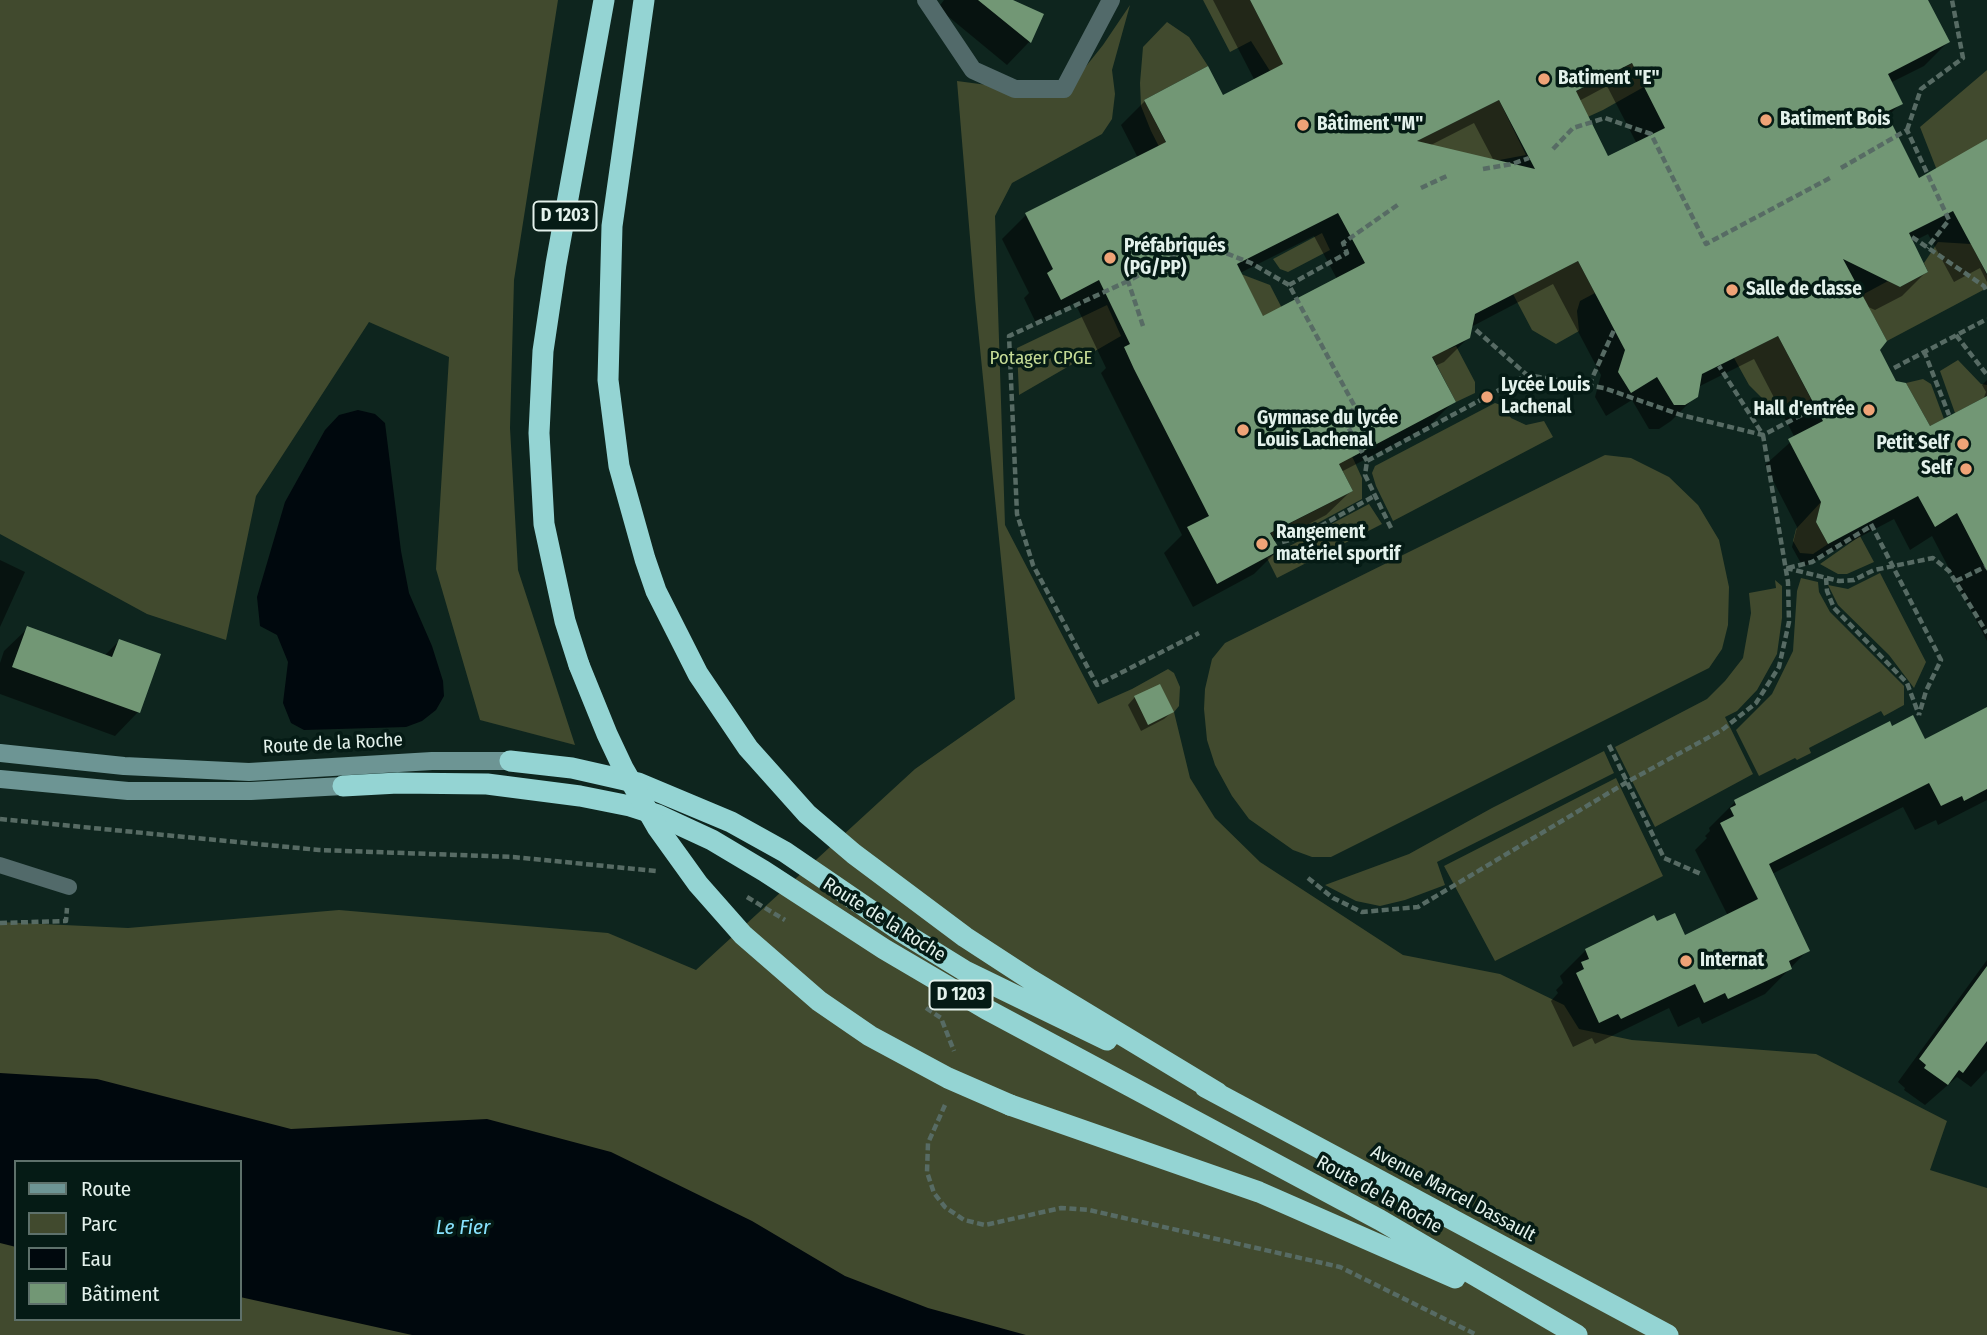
<!DOCTYPE html>
<html>
<head>
<meta charset="utf-8">
<style>
  body { margin:0 }
  #map { position:relative; width:1987px; height:1335px; overflow:hidden; background:#0e251e; font-family:"Fira Sans Condensed",sans-serif }
  canvas { display:block }
  .legend { position:absolute; left:14px; top:1160px; width:228px; height:161px; box-sizing:border-box; background:#051b15; border:2px solid #5e716b; margin:0; padding:9px 12px; list-style:none; font-size:21px; color:#e3f1eb }
  .legend li { display:flex; align-items:center; gap:14px; height:35px }
  .legend b { width:35px; border:2px solid #5e716b }
</style>
</head>
<body>
<div id="map">
<canvas width="1987" height="1335"></canvas>
<ul class="legend">
<li><b style="height:9px;background:#6d9594"></b>Route</li>
<li><b style="height:19px;background:#414a2e"></b>Parc</li>
<li><b style="height:19px;background:#00080d"></b>Eau</li>
<li><b style="height:19px;background:#729775"></b>Bâtiment</li>
</ul>
</div>
<script>
const g = document.querySelector('canvas').getContext('2d');
g.lineJoin = 'round';
function paint(path, color) { g.fillStyle = color; g.fill(path, 'evenodd'); }
const poly = rows => new Path2D(rows.map(r => 'M' + r).join(''));
function strokePath(path, color, width, dash) { g.strokeStyle = color; g.lineWidth = width; g.lineCap = dash ? 'butt' : 'round'; g.setLineDash(dash || []); g.stroke(path); }
function drawText(font, color, halo, rows, align = 'center') {
  g.font = font + ' "Fira Sans Condensed",sans-serif'; g.lineWidth = 7; g.setLineDash([]); g.textBaseline = 'middle'; g.strokeStyle = halo; g.fillStyle = color; for (const [text, x, y, turn = 0] of rows) {
    g.save(); g.translate(x, y); g.rotate((+turn || 0) * Math.PI / 180); g.textAlign = isNaN(turn) ? turn : align; if (halo) g.strokeText(text, 0, 0); g.fillText(text, 0, 0); g.restore();
  }
}
const green = poly([
  [0,0,558,0,514,280,510,428,518,570,575,745,480,720,436,569,449,357,369,322,256,496,226,640,147,614,0,534],
  [1203,0,1250,0,1267,33,1295,19,1311,50,1270,71,1251,41,1230,52],
  [1130,5,1112,70,1115,94,1112,119,1102,134,1012,183,995,216,1005,525,1098,704,1132,689,1168,669,1174,673,1180,687,1179,706,1174,712,1190,778,1215,818,1260,862,1403,955,1500,974,1564,1005,1579,1029,1632,1040,1816,1054,1947,1121,1930,1170,1987,1188,1987,1335,0,1335,0,922,128,928,339,910,608,933,696,970,915,769,1015,699,975,298,957,81,1063,95,1103,45],
  [16,1162,240,1162,240,1319,16,1319],
  [1167,22,1189,37,1208,66,1144,100,1213,234,1245,218,1263,251,1202,231,1151,131,1141,106,1140,83,1143,47],
  [1643,58,1658,79,1603,110,1570,125,1535,112],
  [1987,70,1987,139,1938,173,1920,127],
  [1499,100,1526,155,1489,162,1401,149],
  [1322,233,1330,250,1288,272,1280,269,1273,259],
  [1938,242,1971,244,1987,275,1987,288,1887,341,1862,295,1888,281,1900,287,1928,272,1924,263],
  [1578,261,1595,293,1580,301,1577,311,1579,331,1556,344,1532,330,1513,294],
  [1241,274,1270,285,1301,345,1362,478,1362,499,1303,531,1274,539,1271,533,1353,491],
  [1107,305,1121,336,1019,395,1017,348],
  [1778,336,1811,399,1800,405,1774,406,1762,398,1749,385,1734,358],
  [1423,339,1449,349,1456,346,1475,382,1475,393,1456,402],
  [1958,360,1981,384,1987,385,1987,396,1955,413,1940,371],
  [1923,379,1931,384,1944,419,1930,426,1906,383],
  [1495,403,1504,406,1511,418,1526,425,1544,421,1553,437,1393,521,1376,486,1372,473,1375,466],
  [1605,455,1631,458,1669,477,1698,505,1719,540,1729,587,1728,625,1722,649,1709,668,1331,857,1312,857,1293,850,1249,819,1232,796,1215,765,1207,740,1204,709,1205,689,1212,659,1225,643],
  [1821,502,1816,522,1828,544,1813,554,1800,553,1793,541,1796,529],
  [1369,504,1382,524,1277,578,1267,558],
  [1860,536,1874,562,1847,574,1838,574,1820,564],
  [1880,573,1926,662,1914,688,1889,655,1838,605,1828,585,1848,589],
  [1801,578,1818,582,1819,592,1830,612,1904,686,1904,705,1884,716,1881,711,1809,748,1811,753,1797,760,1795,758,1759,776,1736,730,1772,694,1793,651,1797,591],
  [1775,580,1782,586,1782,618,1777,654,1757,690,1737,711,1725,717,1753,774,1655,827,1615,747,1707,699,1725,681,1743,658,1751,613,1749,593,1776,588],
  [1604,751,1614,773,1437,862,1445,885,1405,900,1380,906,1356,901,1325,885,1409,854,1492,808],
  [1616,778,1663,876,1495,961,1444,866]
]);
const water = poly([
  [358,410,375,414,385,423,401,551,409,593,432,646,443,681,444,696,436,710,422,721,406,727,304,730,291,723,283,703,288,662,277,635,260,626,257,597,285,502,325,430,339,415],
  [0,1073,97,1079,291,1129,487,1119,611,1152,752,1221,845,1276,928,1308,1026,1335,412,1335,240,1297,240,1162,16,1162,16,1247,0,1243]
]);
const shadow = poly([
  [944,0,1009,0,1041,15,1029,42,1007,65,938,8],
  [1213,0,1926,0,1948,42,1924,66,1890,83,1901,103,1887,117,1919,180,1987,141,1987,282,1980,268,1954,282,1928,234,1912,242,1926,272,1902,296,1875,310,1866,306,1878,350,1895,382,1929,428,1983,400,1986,392,1982,385,1987,380,1987,641,1932,536,1910,550,1894,519,1803,567,1792,547,1797,527,1765,465,1795,438,1754,359,1698,387,1696,396,1671,421,1659,429,1649,429,1632,400,1606,416,1595,397,1601,375,1553,284,1471,327,1469,337,1444,362,1435,366,1454,401,1429,426,1341,472,1351,491,1326,515,1274,542,1278,550,1254,574,1193,607,1164,553,1182,535,1101,373,1106,368,1075,303,1036,323,1024,298,1029,293,1002,239,1026,215,1138,158,1121,125,1145,101,1222,98,1255,81],
  [1607,86,1637,144,1607,159,1579,101],
  [1474,123,1494,161,1429,146],
  [1314,236,1337,279,1263,318,1240,273],
  [0,560,25,572,0,627],
  [28,628,104,656,119,641,138,712,115,736,0,694,0,663,4,651],
  [1135,697,1172,712,1164,719,1141,731,1128,705],
  [1987,709,1987,800,1938,825,1936,820,1915,830,1903,807,1772,874,1808,950,1765,994,1702,1024,1699,1017,1678,1027,1669,1008,1595,1044,1592,1038,1573,1047,1551,1001,1558,993,1556,990,1563,983,1560,976,1586,950,1656,923,1684,937,1728,916,1695,850,1707,838,1705,836,1710,831,1709,828,1735,802,1889,723,1892,728,1924,741],
  [1987,960,1987,1070,1971,1087,1957,1077,1925,1105,1904,1090,1905,1088,1898,1082]
]);
const building = poly([
  [978,0,1013,0,1044,14,1031,43],
  [1250,0,1928,0,1950,42,1888,74,1903,104,1886,112,1919,178,1987,139,1987,274,1953,211,1909,233,1928,272,1900,287,1843,259,1887,341,1880,350,1896,381,1906,383,1930,426,1987,396,1987,571,1957,513,1935,527,1918,496,1828,544,1816,522,1821,502,1788,439,1823,421,1778,336,1702,374,1698,397,1685,405,1674,405,1657,377,1631,393,1618,372,1625,350,1578,261,1475,314,1470,338,1432,357,1456,402,1339,464,1353,491,1270,533,1280,550,1217,584,1187,527,1209,516,1134,369,1124,347,1130,344,1099,280,1061,300,1047,273,1053,269,1025,213,1166,142,1144,100,1208,66,1223,95,1283,64],
  [1632,63,1665,128,1608,156,1576,91],
  [1499,100,1535,169,1417,141],
  [1338,213,1365,263,1263,316,1237,264],
  [27,626,112,657,119,639,161,654,140,713,12,667],
  [1160,684,1174,712,1148,725,1134,696],
  [1987,707,1987,789,1964,801,1962,796,1941,806,1929,783,1769,864,1810,951,1789,961,1792,969,1728,999,1725,993,1704,1003,1695,984,1621,1019,1618,1014,1599,1023,1576,973,1584,969,1581,962,1589,959,1585,949,1654,915,1657,921,1675,913,1685,935,1758,899,1720,823,1734,816,1730,808,1736,805,1734,800,1890,721,1892,726,1913,715,1925,739],
  [1987,966,1987,1041,1963,1073,1959,1070,1948,1085,1924,1068,1926,1065,1919,1059]
]);
const path = poly([
  [1907,130,1921,89,1963,58,1952,0],
  [1553,149,1573,128,1605,118,1651,134,1706,244,1830,178],
  [1841,168,1907,130,1949,220,1927,248],
  [1483,169,1512,164,1529,158],
  [1421,188,1449,175],
  [1912,237,1984,286,1987,292],
  [1128,281,1009,336,1017,514,1033,565,1097,685,1199,633],
  [1289,285,1347,253,1343,243,1399,204],
  [1143,326,1128,281,1200,243,1251,263,1289,285,1354,405,1348,427,1367,461],
  [1476,330,1527,375],
  [1956,335,1987,375],
  [1924,351,1949,415],
  [1894,368,1987,319],
  [1589,385,1614,330],
  [1871,524,1941,660,1926,691,1919,715],
  [1391,528,1365,475,1367,461,1527,375,1604,388,1681,415,1763,435,1813,409],
  [1282,542,1301,537,1376,495],
  [1786,568,1839,581,1854,580,1874,570,1933,558,1949,571,1987,633],
  [1788,568,1812,562,1871,526],
  [1826,578,1827,591,1834,608,1907,683,1919,715],
  [1956,581,1985,567],
  [1609,745,1664,858,1701,874],
  [0,819,319,850,513,857,656,871],
  [1308,878,1333,898,1362,912,1418,907,1627,782,1722,730,1756,703,1779,667,1789,622,1788,582,1763,435,1719,366],
  [747,897,785,920],
  [0,923,66,921,67,908],
  [926,1008,941,1018,954,1051],
  [945,1105,928,1143,927,1172,934,1193,945,1207,964,1220,985,1225,1061,1208,1089,1210,1340,1267,1477,1335]
]);
const lane = poly([
  [0,865,69,887]
]);
const street = poly([
  [926,0,973,70,1015,89,1064,89,1111,0]
]);
const secondary = poly([
  [0,753,124,766,249,772,432,761,510,761],
  [0,779,128,791,251,791,343,786]
]);
const highway = poly([
  [644,0,612,226,608,380,619,466,645,559,656,591,698,674,748,748,807,814,854,854,965,937,1031,980,1218,1093],
  [579,665,565,621,544,524,539,433,543,351,556,264,604,0],
  [510,761,572,768,638,783,731,822,785,852,902,932,965,971,1107,1040],
  [343,786,398,783,487,784,580,796,630,806,658,815,712,840,764,871,884,949,986,1009,1380,1220,1577,1335],
  [1205,1087,1668,1335],
  [1010,1105,1259,1192,1455,1278]
]);
const highwayBridge = poly([
  [579,665,607,734,623,768,657,827,698,884,743,935,819,1001,870,1036,948,1078,1010,1105]
]);
const markers = [
  [1544,79,7,"#efa377"],
  [1766,120,7,"#efa377"],
  [1303,125,7,"#efa377"],
  [1110,258,7,"#efa377"],
  [1732,290,7,"#efa377"],
  [1487,397,7,"#efa377"],
  [1869,410,7,"#efa377"],
  [1243,430,7,"#efa377"],
  [1963,444,7,"#efa377"],
  [1966,469,7,"#efa377"],
  [1262,544,7,"#efa377"],
  [1686,961,7,"#efa377"]
];
const shields = [
  [565,216,63],
  [961,995,63]
];
const shieldNames = [
  ["D 1203",565,216],
  ["D 1203",961,995]
];
const poiNames = [
  ["Batiment \"E\"",1558,79],
  ["Batiment Bois",1780,120],
  ["Bâtiment \"M\"",1317,125],
  ["Préfabriqués",1124,247],
  ["(PG/PP)",1124,269],
  ["Salle de classe",1746,290],
  ["Lycée Louis",1501,386],
  ["Lachenal",1501,408],
  ["Hall d'entrée",1855,410,"right"],
  ["Gymnase du lycée",1257,419],
  ["Louis Lachenal",1257,441],
  ["Petit Self",1949,444,"right"],
  ["Self",1952,469,"right"],
  ["Rangement",1276,533],
  ["matériel sportif",1276,555],
  ["Internat",1700,961]
];
const parkNames = [
  ["Potager CPGE",1041,359]
];
const streetNames = [
  ["Route de la Roche",333,744,-3],
  ["Route de la Roche",884,920,32],
  ["Avenue Marcel Dassault",1453,1194,28],
  ["Route de la Roche",1379,1195,29]
];
const waterNames = [
  ["Le Fier",463,1228]
];
paint(green, '#414a2e');
paint(water, '#00080d');
paint(shadow, '#0007');
paint(building, '#729775');
strokePath(path, '#576b64', 4.5, [7, 3.5]);
strokePath(lane, '#526a6a', 16);
strokePath(street, '#526a6a', 18);
strokePath(secondary, '#6d9594', 18);
strokePath(highway, '#94d4d3', 21);
strokePath(highwayBridge, '#94d4d3', 21);
for (const [x, y, r, color] of markers) { const dot = new Path2D(); dot.arc(x, y, r, 0, 2 * Math.PI); g.fillStyle = color; g.fill(dot); strokePath(dot, '#051b15', 2.5); }
for (const [x, y, w] of shields) { const box = new Path2D(); box.roundRect(x - w / 2, y - 14.5, w, 29, 5); g.fillStyle = '#051b15'; g.fill(box); strokePath(box, '#e3f1eb', 2); }
drawText('bold 18px', '#e3f1eb', null, shieldNames);
drawText('bold 19px', '#e3f1eb', '#051b15', poiNames, 'left');
drawText('19px', '#c6dc96', '#051b15', parkNames);
drawText('19px', '#e3f1eb', '#051b15', streetNames);
drawText('italic 21px', '#88e3fe', '#051b15', waterNames);
</script>
</body>
</html>
